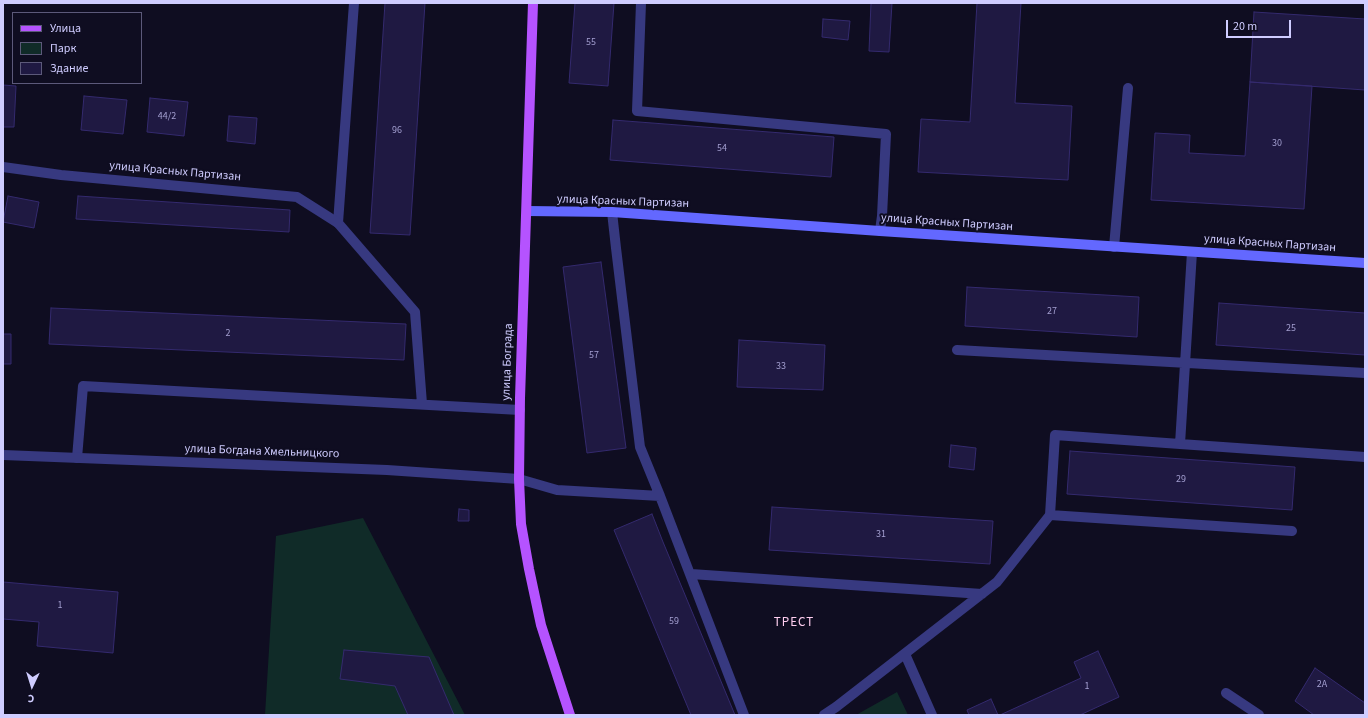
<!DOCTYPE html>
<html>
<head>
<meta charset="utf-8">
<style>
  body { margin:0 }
  #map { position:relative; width:1368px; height:718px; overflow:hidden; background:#0f0d21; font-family:"Source Sans 3",sans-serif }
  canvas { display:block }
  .frame { position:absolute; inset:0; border:4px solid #cfccff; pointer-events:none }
  .legend { position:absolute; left:12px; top:12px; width:130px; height:72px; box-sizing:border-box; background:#0f0d21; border:1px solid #5c597a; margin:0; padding:5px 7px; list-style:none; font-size:12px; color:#cfccff }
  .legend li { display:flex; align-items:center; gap:8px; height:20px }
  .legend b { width:20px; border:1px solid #5c597a }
  .north { position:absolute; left:12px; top:666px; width:40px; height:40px; -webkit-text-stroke:3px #0f0d21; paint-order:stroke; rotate:184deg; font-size:11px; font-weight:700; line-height:16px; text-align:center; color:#cfccff }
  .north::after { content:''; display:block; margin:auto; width:14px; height:18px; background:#cfccff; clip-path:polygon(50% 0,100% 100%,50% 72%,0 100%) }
  .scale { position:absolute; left:1226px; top:20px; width:65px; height:18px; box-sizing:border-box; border:2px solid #cfccff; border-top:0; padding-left:5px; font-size:12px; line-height:14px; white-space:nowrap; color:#cfccff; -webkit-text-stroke:3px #0f0d21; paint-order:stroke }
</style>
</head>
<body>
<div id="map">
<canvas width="1368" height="718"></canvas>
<div class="frame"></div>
<ul class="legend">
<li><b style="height:5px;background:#b553ff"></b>Улица</li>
<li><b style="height:11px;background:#102b28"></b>Парк</li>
<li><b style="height:11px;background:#1f1942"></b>Здание</li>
</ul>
<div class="north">С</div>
<div class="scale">20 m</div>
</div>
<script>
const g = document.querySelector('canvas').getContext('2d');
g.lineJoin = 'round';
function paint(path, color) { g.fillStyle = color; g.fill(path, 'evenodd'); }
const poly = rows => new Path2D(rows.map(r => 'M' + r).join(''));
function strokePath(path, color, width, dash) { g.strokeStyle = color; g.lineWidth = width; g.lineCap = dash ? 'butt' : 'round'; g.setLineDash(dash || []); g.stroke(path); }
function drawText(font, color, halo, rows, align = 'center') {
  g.font = font + ' "Source Sans 3",sans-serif'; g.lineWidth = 4; g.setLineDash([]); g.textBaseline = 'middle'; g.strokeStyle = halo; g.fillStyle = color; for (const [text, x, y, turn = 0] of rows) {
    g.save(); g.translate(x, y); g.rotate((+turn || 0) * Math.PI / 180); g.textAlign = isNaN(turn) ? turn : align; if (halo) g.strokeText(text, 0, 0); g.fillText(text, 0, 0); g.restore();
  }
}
const green = poly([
  [363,518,465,715,265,715,276,536],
  [897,692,908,715,856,715]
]);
const building = poly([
  [385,3,425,3,410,235,370,233,385,3],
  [575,3,614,3,608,86,569,83,575,3],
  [871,3,892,3,889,52,869,51,871,3],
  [977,3,1021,3,1015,103,1072,106,1068,180,918,172,921,119,970,122,977,3],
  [1254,12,1365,19,1365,90,1250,82,1254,12],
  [823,19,850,21,848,40,822,37,823,19],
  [1250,82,1312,86,1304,209,1151,200,1155,133,1190,135,1189,153,1245,156,1250,82],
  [3,85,16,86,14,127,3,127,3,85],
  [84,96,127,100,123,134,81,130,84,96],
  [150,98,188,102,184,136,147,132,150,98],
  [229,116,257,118,255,144,227,141,229,116],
  [613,120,834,137,831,177,610,160,613,120],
  [8,196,39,202,34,228,3,222,8,196],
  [78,196,290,210,289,232,76,219,78,196],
  [601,262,626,448,587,453,563,267,601,262],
  [967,287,1139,297,1137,337,965,326,967,287],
  [1219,303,1365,313,1365,355,1216,345,1219,303],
  [51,308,406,324,404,360,49,344,51,308],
  [3,334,11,334,11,364,3,364,3,334],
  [739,340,825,345,823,390,737,387,739,340],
  [951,445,976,448,974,470,949,467,951,445],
  [1070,451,1295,467,1292,510,1067,494,1070,451],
  [772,507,993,521,990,564,769,550,772,507],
  [459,509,469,510,469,521,458,521,459,509],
  [652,514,663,542,735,715,691,715,614,530,652,514],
  [3,582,118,592,113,653,37,646,39,622,3,619,3,582],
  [344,650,429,657,454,715,408,715,395,686,340,679,344,650],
  [1098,651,1119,697,1080,715,1000,715,1081,678,1074,662,1098,651],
  [1315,668,1365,703,1365,715,1314,715,1295,701,1315,668],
  [991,699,998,715,969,715,967,710,991,699]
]);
const lane = poly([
  [354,3,338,223,415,312,422,404],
  [641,3,637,111,886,134,882,216,880,231],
  [612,212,616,248,640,447,660,496],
  [1114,247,1128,88],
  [1192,252,1180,444,1365,457],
  [957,350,1365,373],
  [77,458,83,386,520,410],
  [519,479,557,490,660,496,744,715],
  [1050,515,1292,531],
  [691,574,982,594],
  [905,654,932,715],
  [1226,693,1259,715],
  [824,715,836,707,997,582,1050,515,1055,435,1180,444]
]);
const street = poly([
  [3,167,61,175,297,197,338,223],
  [3,455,387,470,519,479]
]);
const secondary = poly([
  [527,211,612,212,880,231,1365,263]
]);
const primary = poly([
  [533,3,520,398,519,479,521,524,529,569,541,625,570,715]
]);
const numberNames = [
  ["55",591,43],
  ["44/2",167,117],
  ["96",397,131],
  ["30",1277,144],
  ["54",722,149],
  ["27",1052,312],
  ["25",1291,329],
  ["2",228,334],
  ["57",594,356],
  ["33",781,367],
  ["29",1181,480],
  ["31",881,535],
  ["1",60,606],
  ["59",674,622],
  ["2А",1322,685],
  ["1",1087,687]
];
const streetNames = [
  ["улица Красных Партизан",175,172,5],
  ["улица Красных Партизан",623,202,2],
  ["улица Красных Партизан",947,223,4],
  ["улица Красных Партизан",1270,244,4],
  ["улица Бограда",508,362,-88],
  ["улица Богдана Хмельницкого",262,452,2]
];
const neighbourhoodNames = [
  ["ТРЕСТ",794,623]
];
paint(green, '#102b28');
paint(building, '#1f1942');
strokePath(building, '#342a6e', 1);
strokePath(lane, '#373980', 10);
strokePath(street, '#373980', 10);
strokePath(secondary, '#6368ff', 10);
strokePath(primary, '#b553ff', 10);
drawText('10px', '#a39fd0', null, numberNames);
drawText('12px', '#cfccff', '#0f0d21', streetNames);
g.letterSpacing = '1px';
drawText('13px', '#ffcef0', '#0f0d21', neighbourhoodNames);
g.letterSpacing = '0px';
</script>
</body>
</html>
